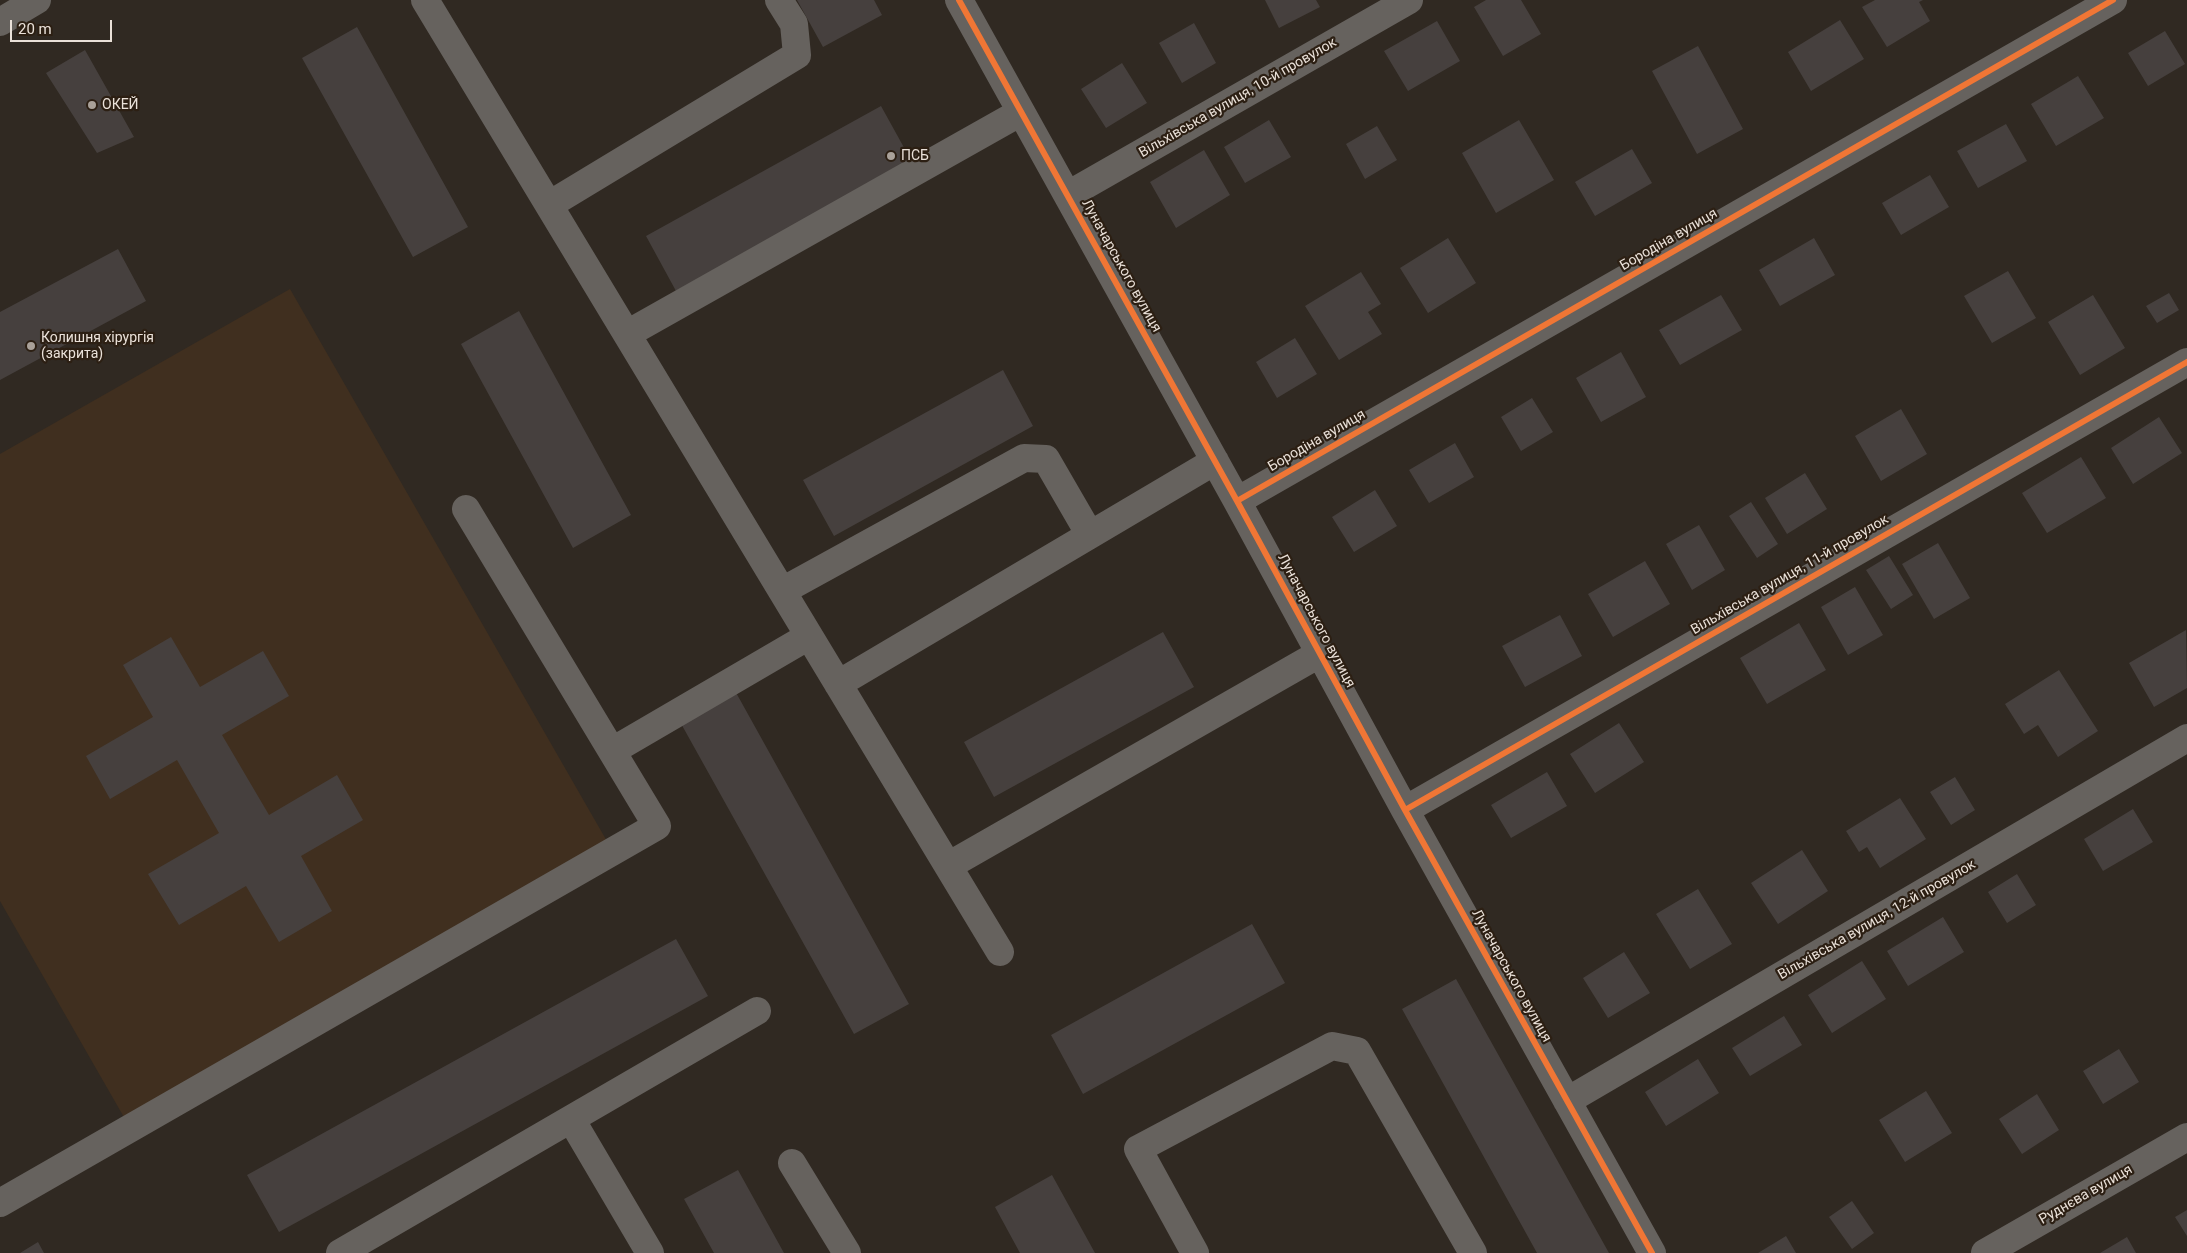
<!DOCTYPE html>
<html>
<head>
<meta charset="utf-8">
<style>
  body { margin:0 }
  #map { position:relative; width:2187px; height:1253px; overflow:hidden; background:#302922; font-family:Roboto,sans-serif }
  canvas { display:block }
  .scale { position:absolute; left:10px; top:20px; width:102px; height:22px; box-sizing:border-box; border:2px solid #eae1d9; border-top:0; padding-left:6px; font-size:15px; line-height:18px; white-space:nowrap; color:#eae1d9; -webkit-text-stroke:4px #2c1f13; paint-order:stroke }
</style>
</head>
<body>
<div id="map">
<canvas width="2187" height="1253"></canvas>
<div class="scale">20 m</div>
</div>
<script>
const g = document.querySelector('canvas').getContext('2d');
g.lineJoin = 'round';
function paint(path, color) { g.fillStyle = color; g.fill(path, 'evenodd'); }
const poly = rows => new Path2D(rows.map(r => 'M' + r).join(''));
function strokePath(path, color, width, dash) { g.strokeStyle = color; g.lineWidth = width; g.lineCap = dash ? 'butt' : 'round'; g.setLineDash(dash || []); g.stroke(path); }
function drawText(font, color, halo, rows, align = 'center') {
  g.font = font + ' Roboto,sans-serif'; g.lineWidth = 4.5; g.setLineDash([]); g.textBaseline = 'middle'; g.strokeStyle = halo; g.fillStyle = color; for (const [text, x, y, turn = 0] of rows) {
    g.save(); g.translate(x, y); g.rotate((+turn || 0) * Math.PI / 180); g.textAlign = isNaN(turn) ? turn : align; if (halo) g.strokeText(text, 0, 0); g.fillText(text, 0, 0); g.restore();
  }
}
const built = poly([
  [290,289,608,843,125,1119,0,901,0,454]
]);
const building = poly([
  [797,0,874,0,882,15,823,47],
  [1265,0,1316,0,1320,7,1279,28],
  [1486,0,1521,0,1541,34,1503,56,1474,7],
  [1875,0,1923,0,1919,2,1930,21,1887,47,1862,7],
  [1840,20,1864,59,1811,91,1788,52],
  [1437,21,1460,61,1408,91,1384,51],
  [1194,23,1216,63,1182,83,1159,43],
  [357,27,468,227,413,257,302,58],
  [2165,31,2185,64,2148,86,2128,53],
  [1698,46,1743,129,1697,154,1652,71],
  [85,50,134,137,97,153,46,73],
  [1122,63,1147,103,1106,128,1081,89],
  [2078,76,2104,118,2056,146,2031,104],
  [881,106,912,162,676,291,646,236],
  [1269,120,1291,157,1245,183,1224,147],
  [1519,120,1554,180,1496,213,1462,153],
  [2006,124,2027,161,1978,188,1957,151],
  [1377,126,1397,160,1365,179,1346,144],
  [1632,149,1652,183,1595,216,1575,182],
  [1204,150,1230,195,1176,228,1150,182],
  [1930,175,1949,207,1901,235,1882,203],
  [1448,238,1476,283,1428,313,1400,268],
  [1814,238,1835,275,1780,306,1759,270],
  [118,249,146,301,0,380,0,312],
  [2008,271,2036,318,1992,343,1964,296],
  [1361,272,1381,304,1368,312,1382,334,1339,360,1305,306],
  [2169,293,2179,310,2157,323,2146,306],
  [1721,295,1742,330,1680,365,1659,330],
  [2093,295,2125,348,2080,375,2048,322],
  [519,311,631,515,573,548,461,344],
  [1295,338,1317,374,1277,398,1256,362],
  [1621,352,1646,397,1601,422,1576,378],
  [1003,370,1033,426,834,536,803,480],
  [1532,398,1553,432,1521,451,1501,417],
  [1901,409,1927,454,1881,481,1855,436],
  [2159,417,2182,453,2133,484,2111,448],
  [1455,443,1474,477,1429,503,1409,470],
  [2081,457,2106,498,2047,533,2022,493],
  [1805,473,1827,509,1787,534,1765,498],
  [1375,490,1397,526,1354,552,1332,517],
  [1751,502,1778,544,1757,558,1729,516],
  [1699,525,1725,570,1692,590,1666,544],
  [1938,543,1970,598,1934,619,1902,564],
  [1889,556,1913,595,1891,609,1866,570],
  [1645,561,1670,604,1613,637,1588,594],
  [1855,587,1883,635,1848,655,1821,607],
  [1560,615,1582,656,1525,687,1502,646],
  [1799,623,1826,670,1767,704,1740,658],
  [2186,630,2187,688,2154,707,2129,663],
  [1163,632,1194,687,994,797,964,742],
  [171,637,200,687,263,651,289,696,222,735,269,815,337,775,363,820,301,856,332,911,279,942,246,886,179,925,148,874,219,833,177,760,110,799,86,756,153,717,123,665],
  [2059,670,2098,731,2058,757,2038,725,2024,734,2005,704],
  [734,689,909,1004,854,1034,679,720],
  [1619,723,1644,762,1595,793,1570,754],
  [1547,772,1567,806,1511,838,1491,805],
  [1955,777,1975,810,1951,825,1930,792],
  [1900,798,1926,839,1880,868,1867,847,1859,852,1846,831],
  [2133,809,2153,842,2103,871,2084,839],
  [1802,850,1828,891,1778,924,1751,883],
  [2017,874,2036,905,2007,923,1988,892],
  [1698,889,1732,944,1690,969,1656,914],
  [1943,917,1964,952,1908,986,1887,951],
  [1252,924,1285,983,1083,1094,1051,1035],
  [676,939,708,996,279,1232,247,1175],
  [1624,952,1650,993,1608,1018,1583,978],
  [1862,961,1886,999,1832,1033,1808,995],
  [1456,979,1609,1253,1537,1253,1402,1009],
  [1784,1016,1802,1045,1750,1076,1732,1048],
  [2119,1049,2139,1082,2103,1104,2083,1071],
  [1698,1059,1719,1093,1666,1126,1645,1092],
  [1926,1091,1952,1133,1905,1162,1879,1120],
  [2037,1094,2059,1130,2022,1154,1999,1119],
  [738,1170,784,1253,714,1253,684,1199],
  [1052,1175,1095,1253,1020,1253,995,1207],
  [1852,1201,1874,1233,1852,1249,1829,1217],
  [2187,1210,2187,1236,2175,1217],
  [1786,1236,1796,1253,1758,1253],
  [2127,1237,2136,1253,2100,1253],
  [38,1242,44,1253,20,1253]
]);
const minor = poly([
  [425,0,1000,952],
  [959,0,1237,501,1405,810,1652,1253],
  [0,22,37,0],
  [1068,195,1409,0],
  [549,205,797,55,794,24,779,0],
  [627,334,1021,112],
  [1237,501,2113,0],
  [782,591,1024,458,1046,459,1090,535],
  [838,684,1215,461],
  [612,751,809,636],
  [1405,810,2187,362],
  [948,866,1319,654],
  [1567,1101,2187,738],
  [571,1119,650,1253],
  [792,1163,847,1253],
  [0,1203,657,826,466,509],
  [340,1253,757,1011],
  [1195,1253,1138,1149,1332,1046,1357,1051,1473,1253],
  [1985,1253,2187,1137]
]);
const cycleway = poly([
  [959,0,1237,501,1405,810,1652,1253],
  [1237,501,2113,0],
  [1405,810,2187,362]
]);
const markers = [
  [92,105,5,"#a9a199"],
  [891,156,5,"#a9a199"],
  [31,346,5,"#a9a199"]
];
const streetNames = [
  ["Вільхівська вулиця, 10-й провулок",1238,98,-30],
  ["Бородіна вулиця",1669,240,-30],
  ["Луначарського вулиця",1121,266,61],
  ["Бородіна вулиця",1317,441,-30],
  ["Вільхівська вулиця, 11-й провулок",1790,575,-30],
  ["Луначарського вулиця",1316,621,62],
  ["Вільхівська вулиця, 12-й провулок",1877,920,-30],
  ["Луначарського вулиця",1511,976,61],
  ["Руднєва вулиця",2086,1195,-30]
];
const poiNames = [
  ["ОКЕЙ",102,105],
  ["ПСБ",901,156],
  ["Колишня хірургія",41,338],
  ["(закрита)",41,354]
];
paint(built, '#402f1f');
paint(building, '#46403e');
strokePath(minor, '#66625e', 28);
strokePath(cycleway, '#f07635', 6);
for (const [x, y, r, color] of markers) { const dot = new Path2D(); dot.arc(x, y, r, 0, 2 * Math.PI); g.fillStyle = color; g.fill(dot); strokePath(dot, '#2c1f13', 2); }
drawText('14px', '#eae1d9', '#2c1f13', streetNames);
drawText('14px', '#eae1d9', '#2c1f13', poiNames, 'left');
</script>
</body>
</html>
